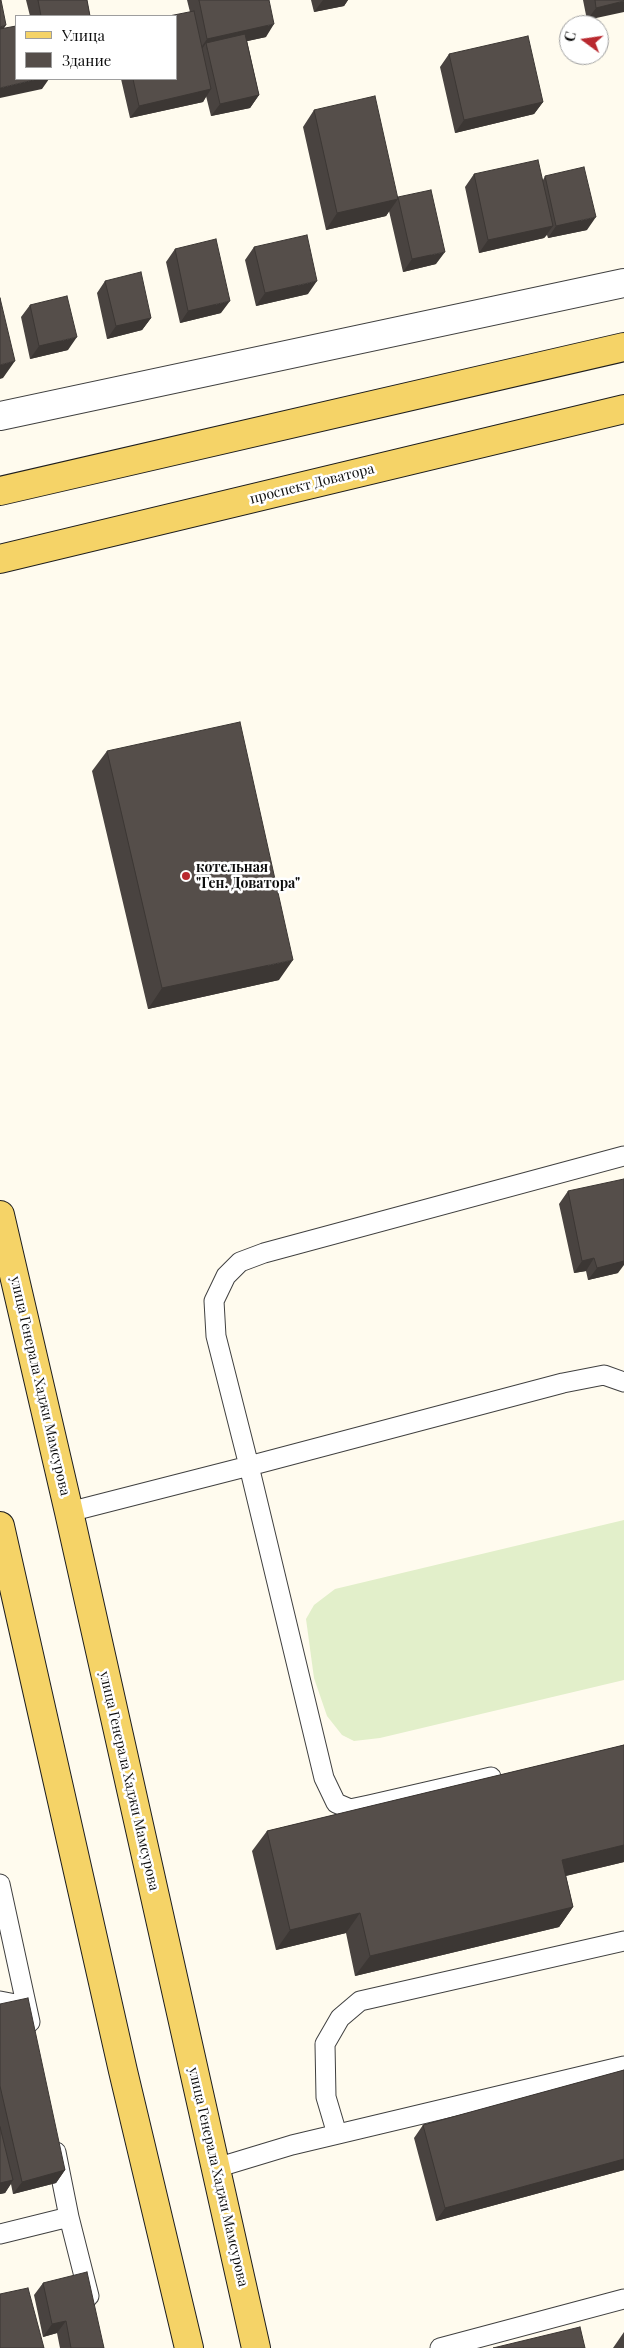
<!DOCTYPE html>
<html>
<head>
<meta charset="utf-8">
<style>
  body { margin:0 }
  #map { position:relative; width:624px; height:2348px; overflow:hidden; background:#fffbee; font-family:"Playfair Display",serif }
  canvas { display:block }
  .legend { position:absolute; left:15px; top:15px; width:162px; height:65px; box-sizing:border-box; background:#fff; border:1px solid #9e9e9e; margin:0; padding:6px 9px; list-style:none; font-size:15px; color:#0d0d0d }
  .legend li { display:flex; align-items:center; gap:10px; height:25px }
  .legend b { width:25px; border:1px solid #9e9e9e }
  .north { position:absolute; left:559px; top:15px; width:50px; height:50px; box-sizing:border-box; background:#fff; border:1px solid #9e9e9e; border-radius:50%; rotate:284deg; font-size:14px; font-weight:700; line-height:20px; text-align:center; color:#0d0d0d }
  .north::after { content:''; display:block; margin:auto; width:18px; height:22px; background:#b9292f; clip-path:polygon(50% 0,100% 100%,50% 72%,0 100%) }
</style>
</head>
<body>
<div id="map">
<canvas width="624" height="2348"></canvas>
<ul class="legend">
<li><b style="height:6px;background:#f5d367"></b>Улица</li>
<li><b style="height:14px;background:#554e4a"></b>Здание</li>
</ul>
<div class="north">С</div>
</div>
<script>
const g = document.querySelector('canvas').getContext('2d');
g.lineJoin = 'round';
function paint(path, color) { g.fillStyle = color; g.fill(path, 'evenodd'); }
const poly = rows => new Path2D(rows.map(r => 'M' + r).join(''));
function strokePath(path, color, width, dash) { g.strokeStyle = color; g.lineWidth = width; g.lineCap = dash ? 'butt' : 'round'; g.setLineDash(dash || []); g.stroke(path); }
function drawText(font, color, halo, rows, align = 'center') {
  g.font = font + ' "Playfair Display",serif'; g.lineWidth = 5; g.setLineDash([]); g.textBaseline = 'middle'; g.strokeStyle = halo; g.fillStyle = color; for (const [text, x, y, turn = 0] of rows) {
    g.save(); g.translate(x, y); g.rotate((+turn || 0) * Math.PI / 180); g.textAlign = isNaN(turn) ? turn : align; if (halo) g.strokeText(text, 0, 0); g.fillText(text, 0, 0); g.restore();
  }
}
const pitch = poly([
  [624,1520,624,1680,380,1738,354,1741,342,1735,327,1716,314,1678,306,1619,314,1605,335,1589]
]);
const service = poly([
  [624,1156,264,1253,240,1262,226,1276,214,1301,216,1336,249,1466,563,1383,604,1375,624,1382],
  [69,1512,249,1466,324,1778,336,1803,350,1809,369,1805,491,1777],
  [0,1884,30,2022],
  [0,2001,26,2006],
  [337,2134,326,2097,325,2044,340,2018,360,2001,624,1941],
  [56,2152,69,2217,89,2296],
  [216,2168,292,2145,624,2066],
  [0,2234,69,2217],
  [440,2348,624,2299]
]);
const minor = poly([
  [0,416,624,283]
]);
const primary = poly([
  [0,491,624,347],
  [0,559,624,409],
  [0,1215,69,1512,256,2348],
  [0,1526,123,2071,189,2348]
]);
const wall = poly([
  [26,0,87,0,90,16,30,16],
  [187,0,269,0,266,37,247,41,259,95,250,108,211,116,206,96,203,102,130,118,121,79,176,79,190,12],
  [311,0,348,0,344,6,314,12],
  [583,0,624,0,587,20],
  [449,54,543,102,534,114,455,133,440,67],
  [314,110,398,197,436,264,403,272,389,211,386,216,326,230,303,127],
  [474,174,543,180,545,176,587,230,548,238,547,235,544,238,479,253,465,187],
  [254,247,308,294,256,306,245,260],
  [175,249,221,313,180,323,166,262],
  [105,281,151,318,142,330,107,339,97,293],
  [30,305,68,350,30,359,21,317],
  [107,751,279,980,148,1009,92,771],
  [568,1191,618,1273,588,1280,586,1271,574,1273,559,1204],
  [624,1745,624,1862,566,1876,573,1907,559,1927,355,1976,346,1933,276,1950,252,1851,267,1831],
  [0,2004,65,2170,56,2183,13,2194,11,2184,5,2193,0,2194],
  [624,2070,624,2170,436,2221,414,2138,423,2125],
  [43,2283,104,2348,60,2348,57,2333,43,2337,34,2295],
  [624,2332,624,2348,613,2348]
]);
const shadedWall = poly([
  [323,0,348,0,344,6,314,12],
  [624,1,624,12,587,20,596,8],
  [274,24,266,37,207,50,206,43,200,52,198,52,207,39],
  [6,25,0,35,0,27],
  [38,79,49,79,42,89,0,98,0,88],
  [211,89,203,102,130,118,139,106],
  [259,95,250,108,211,116,220,104],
  [543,102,534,114,455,133,464,120],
  [398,199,386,216,326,230,337,213],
  [596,217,587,230,548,238,556,226],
  [553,226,544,238,479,253,488,240],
  [445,252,436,264,403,272,412,259],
  [317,281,308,294,256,306,265,293],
  [230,301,221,313,180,323,188,311],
  [151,318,142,330,107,339,116,326],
  [77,337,68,350,30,359,39,346],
  [15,361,3,378,0,379,0,365],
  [293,960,279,980,148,1009,162,988],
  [624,1252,624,1265,618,1273,588,1280,597,1268],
  [594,1258,586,1271,574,1273,582,1261],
  [624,1845,624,1862,548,1880,562,1860],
  [573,1907,559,1927,355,1976,370,1956],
  [360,1913,346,1933,276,1950,290,1930],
  [624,2159,624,2170,436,2221,445,2208],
  [65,2170,56,2183,13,2194,22,2182],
  [13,2180,5,2193,0,2194,0,2183],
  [66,2321,57,2333,43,2337,52,2324]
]);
const building = poly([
  [0,0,1,0,6,25,0,27,0,0],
  [38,0,87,0,90,16,41,16,38,0],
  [199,0,269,0,274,24,207,39,199,0],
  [595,0,624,0,624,1,596,8,595,0],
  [194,11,211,89,139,106,133,79,176,79,176,16,169,16,194,11],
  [16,26,16,79,38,79,0,88,0,29,16,26],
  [245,34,259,95,220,104,206,43,245,34],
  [528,36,543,102,464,120,449,54,528,36],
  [375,96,398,199,337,213,314,110,375,96],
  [538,160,553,226,488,240,474,174,538,160],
  [584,167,596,217,556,226,545,176,584,167],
  [431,190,445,252,412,259,398,197,431,190],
  [307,235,317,281,265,293,254,247,307,235],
  [216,239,230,301,188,311,175,249,216,239],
  [141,272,151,318,116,326,105,281,141,272],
  [67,296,77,337,39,346,30,305,67,296],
  [0,298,15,361,0,365,0,298],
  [240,722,293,960,162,988,107,751,240,722],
  [624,1179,624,1261,597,1268,594,1258,582,1261,568,1191,624,1179],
  [624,1745,624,1845,562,1860,573,1907,370,1956,360,1913,290,1930,267,1831,624,1745],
  [28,1998,65,2170,22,2182,0,2086,0,2004,28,1998],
  [624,2070,624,2159,445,2208,423,2125,624,2070],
  [0,2127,13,2180,0,2183,0,2127],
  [87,2272,104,2348,71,2348,66,2321,52,2324,43,2283,87,2272],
  [28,2288,44,2348,0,2348,0,2294,28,2288],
  [580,2327,585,2348,493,2348,580,2327]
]);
const markers = [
  [186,876,5,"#b9292f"]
];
const streetNames = [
  ["проспект Доватора",312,484,-14],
  ["улица Генерала Хаджи Мамсурова",40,1386,77],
  ["улица Генерала Хаджи Мамсурова",129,1781,77],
  ["улица Генерала Хаджи Мамсурова",218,2177,77]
];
const poiNames = [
  ["котельная",196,868],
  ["\"Ген. Доватора\"",196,884]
];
paint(pitch, '#e2efca');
strokePath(service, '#404040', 21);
strokePath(minor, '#404040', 30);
strokePath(primary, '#1e1e1e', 30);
strokePath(service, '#fff', 19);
strokePath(minor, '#fff', 28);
strokePath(primary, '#f5d367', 28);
paint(wall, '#494340');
paint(shadedWall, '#3c3734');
paint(building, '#554e4a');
strokePath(building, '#3c3734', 1);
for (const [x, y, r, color] of markers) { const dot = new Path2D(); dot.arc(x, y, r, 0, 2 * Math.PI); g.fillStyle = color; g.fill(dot); strokePath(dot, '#fff', 2); }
drawText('14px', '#0d0d0d', '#fff', streetNames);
drawText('bold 14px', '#0d0d0d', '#fff', poiNames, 'left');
</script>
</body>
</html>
